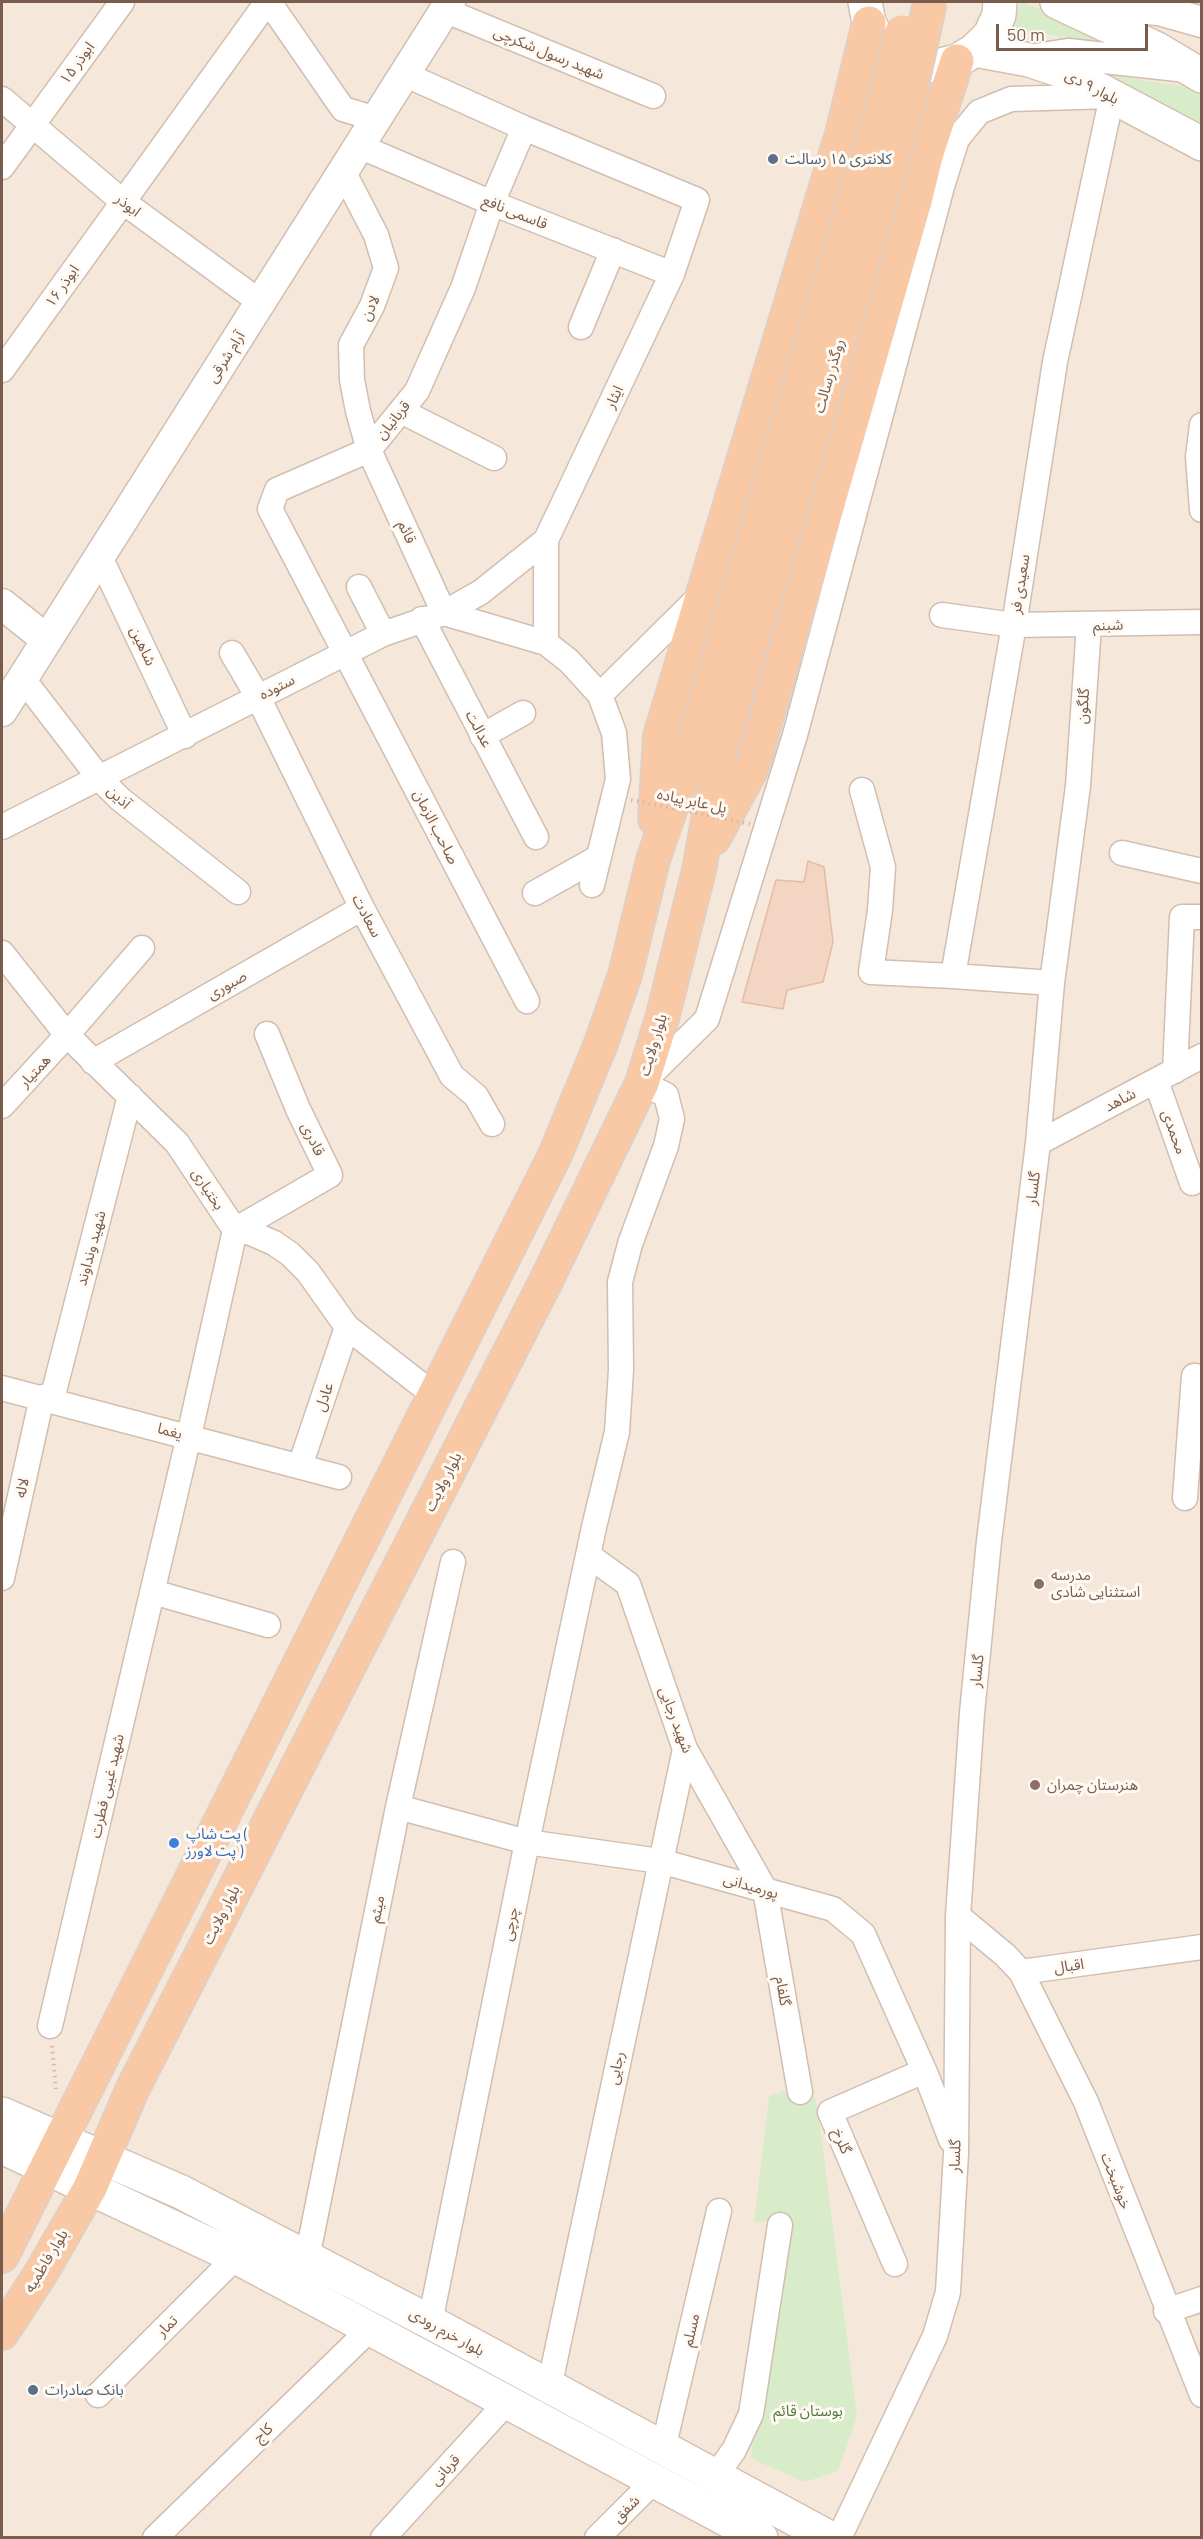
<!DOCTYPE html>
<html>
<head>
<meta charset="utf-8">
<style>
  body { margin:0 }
  #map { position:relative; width:1203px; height:2539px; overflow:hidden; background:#fdf6ec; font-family:Barlow,sans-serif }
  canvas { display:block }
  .frame { position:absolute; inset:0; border:3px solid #7a5c4d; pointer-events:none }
  .scale { position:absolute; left:996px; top:24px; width:152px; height:27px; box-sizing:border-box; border:3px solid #7a5c4d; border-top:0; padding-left:8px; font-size:18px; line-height:21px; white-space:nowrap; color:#7a5c4d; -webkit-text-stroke:4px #fffaf3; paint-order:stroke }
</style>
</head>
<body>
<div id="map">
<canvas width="1203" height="2539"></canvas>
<div class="frame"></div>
<div class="scale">50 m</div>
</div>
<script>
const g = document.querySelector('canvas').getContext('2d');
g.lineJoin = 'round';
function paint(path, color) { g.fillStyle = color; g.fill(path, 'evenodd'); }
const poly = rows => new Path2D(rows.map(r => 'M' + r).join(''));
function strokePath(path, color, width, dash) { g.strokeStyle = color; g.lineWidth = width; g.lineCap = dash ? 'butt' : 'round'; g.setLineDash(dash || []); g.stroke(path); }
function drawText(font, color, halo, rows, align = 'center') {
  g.font = font + ' Barlow,"Noto Sans Arabic",sans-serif'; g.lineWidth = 6; g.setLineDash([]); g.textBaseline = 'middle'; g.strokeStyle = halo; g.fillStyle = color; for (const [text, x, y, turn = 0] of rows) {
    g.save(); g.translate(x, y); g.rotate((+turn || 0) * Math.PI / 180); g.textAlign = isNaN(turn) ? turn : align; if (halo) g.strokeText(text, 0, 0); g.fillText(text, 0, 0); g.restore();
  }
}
const residential = poly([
  [2,2,1201,2,1201,2537,2,2537]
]);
const green = poly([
  [1020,2,1023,2,1133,49,1014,29],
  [1111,75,1194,88,1201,95,1201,126],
  [812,2082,820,2126,857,2416,838,2471,804,2482,750,2458,792,2219,754,2223,769,2096]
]);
const building = poly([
  [808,861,824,867,833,942,823,982,787,990,783,1009,742,1002,776,880,804,882,808,861]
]);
const path = poly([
  [52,2046,56,2089]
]);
const minor = poly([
  [269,2,343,109,376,119],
  [444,10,653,96],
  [404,74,524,128,697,200,672,274,546,540,546,643,569,661,600,695,614,733,618,779,592,885],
  [2,99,122,201,260,302],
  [524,128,492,203,463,288,417,391,369,450,277,490,270,509,527,1001],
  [359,146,492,203,672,274],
  [2,167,122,2],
  [343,171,376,235,386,268,372,306,351,345,352,380,358,411,369,450,444,613,546,643],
  [581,327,613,250],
  [2,370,267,2],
  [401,411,494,458],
  [1202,425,1198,457,1202,510],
  [100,557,185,736],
  [359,587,383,634],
  [942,615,1014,625,1202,622],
  [422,619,536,837],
  [232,653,258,697,362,908,452,1076,476,1096,492,1124],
  [23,679,100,779,120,799,238,892],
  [600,695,701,595],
  [482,736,523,713],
  [862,790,883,867,880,910,871,972,953,976],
  [2,827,383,634,444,613,481,592,546,540],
  [1122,853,1202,871],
  [535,893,599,857],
  [2,953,67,1035,177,1143,235,1230,251,1233,274,1243,290,1254,308,1272,347,1327,434,1395],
  [93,1062,362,908],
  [1175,1071,1182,917,1202,917],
  [1156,1081,1192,1183],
  [2,1106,67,1035,142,948],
  [1038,1143,1202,1056],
  [2,1388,339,1477],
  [52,1399,130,1096],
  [300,1466,347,1327],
  [1185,1498,1194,1376,1202,1377],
  [588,1555,628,1584,685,1749,765,1890,800,2092],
  [2,1578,42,1397],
  [153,1592,268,1625],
  [398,1807,527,1842,660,1861,833,1909,863,1934,927,2077,951,2140],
  [958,1916,1005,1955,1021,1972,1202,1947],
  [1021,1972,1086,2102,1202,2395],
  [50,2026,189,1436,235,1230,330,1175,298,1109,267,1034],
  [307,2258,398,1807,453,1562],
  [895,2264,830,2112,924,2071],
  [1166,2311,1202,2299],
  [430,2322,527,1842,594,1527,617,1432,621,1370,620,1282,630,1244,666,1146,672,1119,666,1095,642,1083,707,1019,795,735,943,183,957,139,979,112,1011,99,1112,96,1055,362,1014,625,953,976,1052,983],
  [549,2388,685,1749],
  [98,2395,236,2257],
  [663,2449,719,2211],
  [715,2477,734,2450,751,2414,780,2225],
  [155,2538,370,2329],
  [383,2538,507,2402],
  [597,2538,654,2481],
  [839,2538,935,2336,948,2292,956,2153,958,1916,972,1713,989,1541,1038,1143,1052,983,1078,786,1089,625]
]);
const tertiary = poly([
  [1065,5,1159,10,1202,22],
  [1029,60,1068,54,1187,67],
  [2,604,47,640],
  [2,711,450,2]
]);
const secondary = poly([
  [865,2,869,23,879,41,895,55,915,63,936,66,957,61,975,50,990,35,999,15,1000,2],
  [1057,2,1157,49,1202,76],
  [975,50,1029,60,1068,73,1202,144],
  [2,2114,181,2192,430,2322,830,2538],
  [2,2147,236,2257,761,2538]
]);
const trunk = poly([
  [655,819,660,736,842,134,869,23],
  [714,838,752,768,915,201,926,156,957,61],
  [2,2256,555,1155,600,1046,625,975,653,860,694,741],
  [2,2333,41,2273,90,2188,133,2088,545,1283,642,1083,663,1015,699,870,721,749]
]);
const pathBridge = poly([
  [631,800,750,824]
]);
const trunkBridge = poly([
  [694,741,884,102,902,32],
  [721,749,907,108,930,2]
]);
const markers = [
  [773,159,6,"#5c6f8a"],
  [1039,1584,6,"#8d6e63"],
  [1035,1785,6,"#8d6e63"],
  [174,1843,6,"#3f7fe0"],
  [33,2390,6,"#5c6f8a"]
];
const streetNames = [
  ["شهید رسول شکرچی",549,53,22],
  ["ابوذر ۱۵",77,63,-54],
  ["بلوار ۹ دی",1092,87,27],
  ["ابوذر",128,205,38],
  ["قاسمی نافع",515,212,22],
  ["ابوذر ۱۶",62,286,-55],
  ["لادن",370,308,-65],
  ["آرام شرقی",226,357,-58],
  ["روگذر رسالت",829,376,-74],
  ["ایثار",614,397,-65],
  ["قربانیان",393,420,-51],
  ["قائم",407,532,65],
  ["سعیدی فر",1020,584,-81],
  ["شبنم",1108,625,-2],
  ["شاهین",143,646,65],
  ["ستوده",277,687,-27],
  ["گلگون",1083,706,-86],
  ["عدالت",479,729,62],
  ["آذین",119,797,43],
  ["پل عابر پیاده",692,801,12],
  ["صاحب الزمان",436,827,63],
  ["سعادت",367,916,62],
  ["صبوری",227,985,-30],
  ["بلوار ولایت",653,1045,-73],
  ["همتیار",35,1071,-47],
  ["شاهد",1120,1100,-28],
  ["محمدی",1174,1132,70],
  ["قادری",313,1139,64],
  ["گلسار",1033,1188,-83],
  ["بختیاری",208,1189,57],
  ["شهید ونداوند",91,1248,-75],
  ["عادل",324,1397,-71],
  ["یغما",170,1431,15],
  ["بلوار ولایت",443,1482,-63],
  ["لاله",22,1488,-77],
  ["گلسار",977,1671,-84],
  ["شهید رجایی",676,1720,69],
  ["شهید غیبی فطرت",107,1786,-77],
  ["پورمیدانی",751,1886,16],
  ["میثم",377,1909,-79],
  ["بلوار ولایت",221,1915,-63],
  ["چرچی",510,1924,-79],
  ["اقبال",1069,1966,-8],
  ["گلفام",783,1991,80],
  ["رجایی",616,2068,-78],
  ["گلرخ",842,2141,67],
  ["گلسار",955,2156,-88],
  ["خوشبخت",1116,2181,69],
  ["بلوار فاطمیه",46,2261,-59],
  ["تمار",167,2326,-45],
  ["مسلم",691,2330,-77],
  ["بلوار خرم رودی",447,2332,29],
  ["کاج",263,2433,-44],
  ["قربانی",445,2470,-47],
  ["شفق",626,2509,-45]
];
const serviceNames = [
  ["کلانتری ۱۵ رسالت",785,159],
  ["بانک صادرات",45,2390]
];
const educationNames = [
  ["مدرسه",1051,1575],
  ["استثنایی شادی",1051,1592],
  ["هنرستان چمران",1047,1785]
];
const shopNames = [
  ["پت شاپ (",186,1834],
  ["پت لاورز )",186,1851]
];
const parkNames = [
  ["بوستان قائم",808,2411]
];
paint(residential, '#f5e8da');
paint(green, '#d8ecc9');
paint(building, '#f3d5c3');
strokePath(building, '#e6bba3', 1.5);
strokePath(minor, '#d1beb0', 27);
strokePath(tertiary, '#d1beb0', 33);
strokePath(secondary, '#d6c0b0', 36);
strokePath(trunk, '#dad1cd', 36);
strokePath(path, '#d9b8a5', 4, [1.5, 4.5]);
strokePath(minor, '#fff', 24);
strokePath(tertiary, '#fff', 30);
strokePath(secondary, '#fff', 33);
strokePath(trunk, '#f9c8a4', 33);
strokePath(trunkBridge, '#dad1cd', 36, []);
strokePath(pathBridge, '#d9b8a5', 4, [1.5, 4.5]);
strokePath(trunkBridge, '#f9c8a4', 33);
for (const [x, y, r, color] of markers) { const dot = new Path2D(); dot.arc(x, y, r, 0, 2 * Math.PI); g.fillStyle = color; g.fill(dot); strokePath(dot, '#fffaf3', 2); }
drawText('15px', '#7a5c4d', '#fffaf3', streetNames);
drawText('15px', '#4e5e75', '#fffaf3', serviceNames, 'left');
drawText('15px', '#785e54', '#fffaf3', educationNames, 'left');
drawText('15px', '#366cbe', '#fffaf3', shopNames, 'left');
drawText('15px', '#537a41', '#fffaf3', parkNames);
</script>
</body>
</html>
